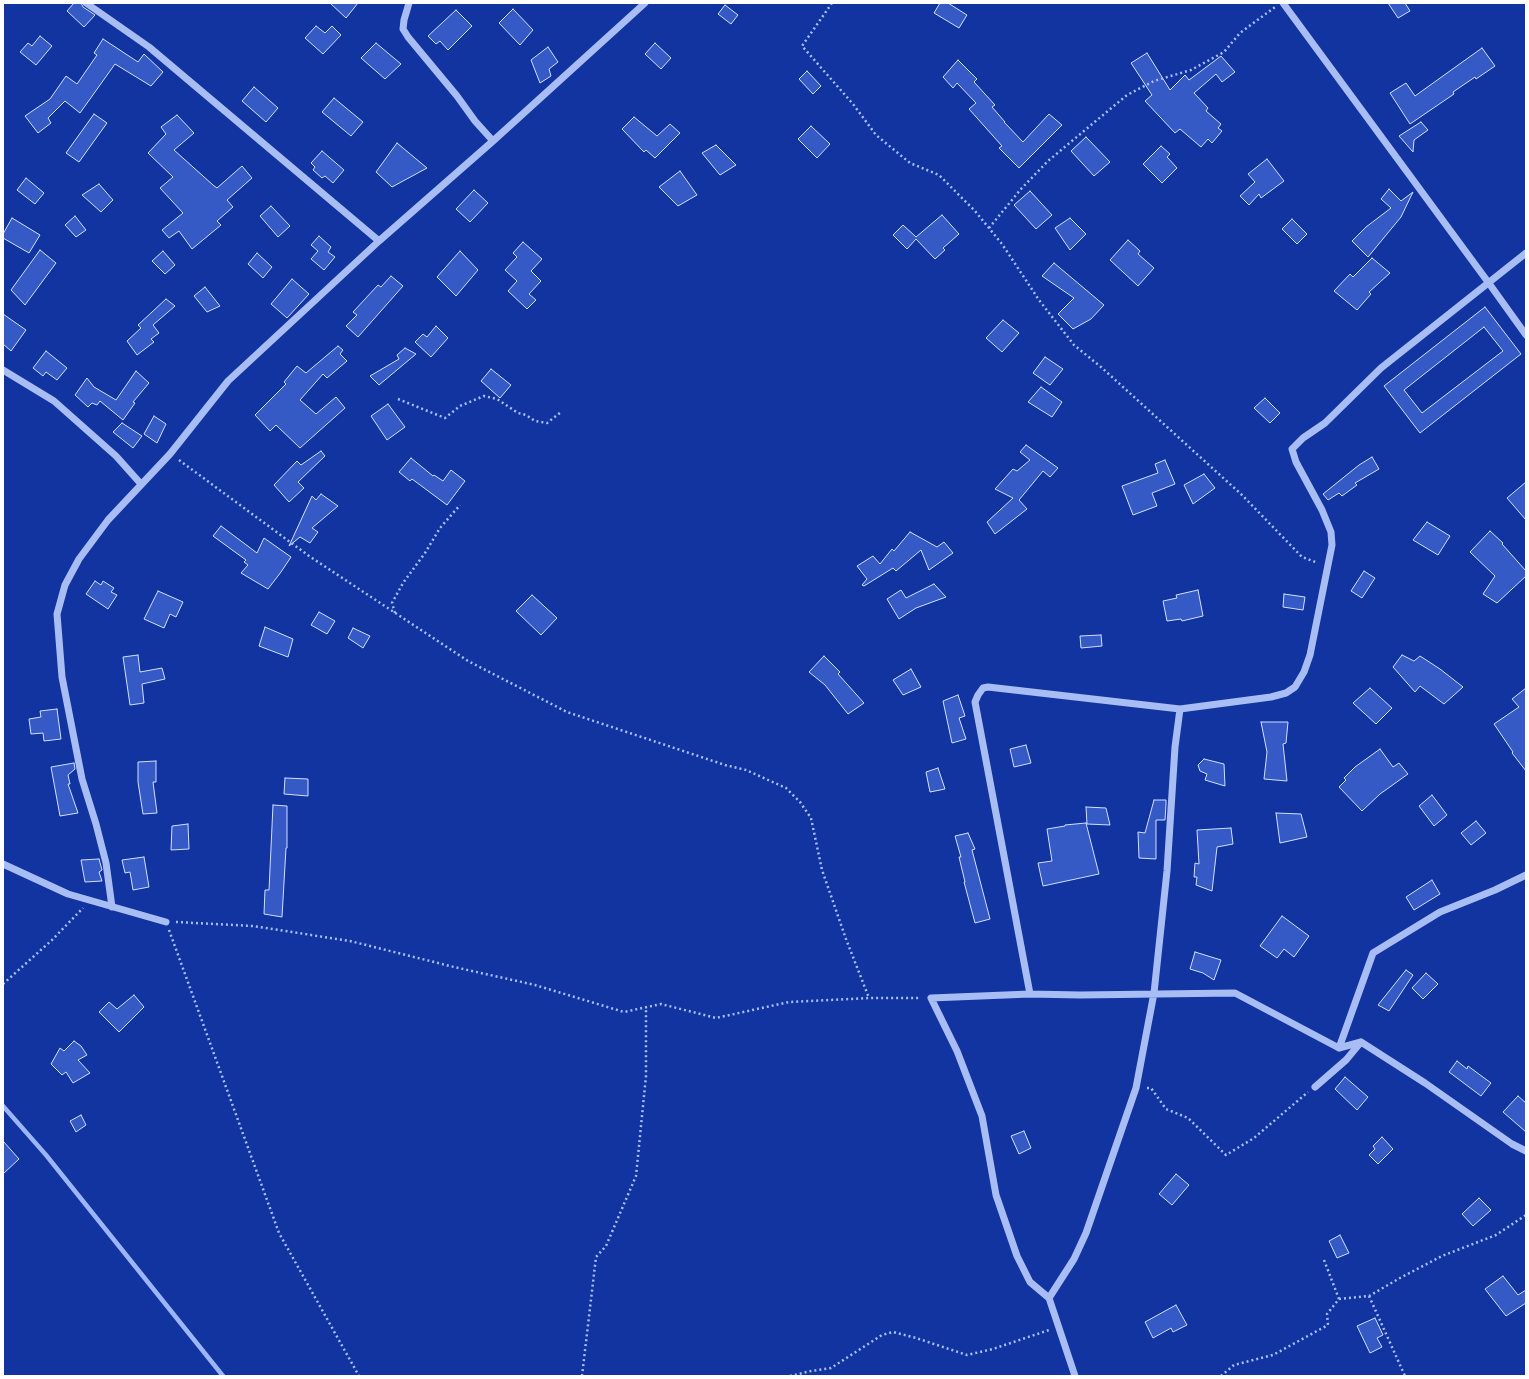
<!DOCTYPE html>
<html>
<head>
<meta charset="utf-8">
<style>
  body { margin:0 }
  #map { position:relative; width:1529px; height:1379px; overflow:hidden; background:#1134a1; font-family:Lato,sans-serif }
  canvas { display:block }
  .frame { position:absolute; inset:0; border:4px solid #fff; pointer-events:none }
</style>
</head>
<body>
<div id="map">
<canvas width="1529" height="1379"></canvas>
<div class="frame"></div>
</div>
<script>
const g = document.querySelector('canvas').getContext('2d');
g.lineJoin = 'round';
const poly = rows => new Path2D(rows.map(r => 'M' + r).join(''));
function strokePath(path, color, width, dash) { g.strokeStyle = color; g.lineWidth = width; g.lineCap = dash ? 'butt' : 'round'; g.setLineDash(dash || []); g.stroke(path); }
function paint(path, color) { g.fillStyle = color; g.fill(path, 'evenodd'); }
const stream = poly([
  [3,1106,46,1155,223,1376]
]);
const building = poly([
  [74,3,81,3,83,7,95,15,84,27,67,11,74,3],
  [330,3,358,3,346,18,330,3],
  [940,3,948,3,967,15,959,28,934,13,940,3],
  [1388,3,1405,3,1410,11,1398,18,1388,3],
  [725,5,738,15,731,24,718,14,725,5],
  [513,9,533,30,520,45,499,23,513,9],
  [456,10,472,26,448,50,440,41,436,44,428,36,456,10],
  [316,26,325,33,332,26,341,35,323,54,305,38,316,26],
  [40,36,52,46,36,65,20,52,28,43,32,46,40,36],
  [103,39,138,62,144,54,163,72,151,86,115,64,80,113,65,101,48,118,51,123,38,133,25,116,50,99,66,76,77,84,97,55,94,53,103,39],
  [376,43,401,64,385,79,361,58,376,43],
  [655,43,671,58,661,69,645,54,655,43],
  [548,47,558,62,549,69,551,76,540,83,531,60,548,47],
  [1482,48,1495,66,1476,79,1475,77,1453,92,1454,94,1410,124,1390,93,1406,83,1415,96,1482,48],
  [1147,53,1170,90,1185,75,1189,80,1221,56,1235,72,1222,82,1216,74,1194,93,1208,108,1206,111,1221,124,1218,128,1222,131,1212,143,1208,139,1201,147,1180,129,1175,133,1145,101,1152,95,1131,63,1147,53],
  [958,60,977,79,974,82,995,105,992,107,1005,122,1004,122,1023,142,1049,114,1062,125,1019,168,999,148,1002,146,969,109,976,103,957,83,953,88,943,77,958,60],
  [807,71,821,86,813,94,799,79,807,71],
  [254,87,278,108,266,122,242,101,254,87],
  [334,98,363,122,351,136,322,112,334,98],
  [94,114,107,123,79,162,66,153,94,114],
  [177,115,194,133,174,150,213,185,217,188,242,166,252,178,227,200,233,207,217,221,221,225,192,249,179,231,169,238,162,230,183,213,160,188,173,177,148,153,166,134,161,127,177,115],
  [634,117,657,136,670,124,680,133,655,158,646,150,644,152,622,129,634,117],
  [1421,122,1428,130,1414,140,1413,152,1399,136,1421,122],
  [811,126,830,144,817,158,798,139,811,126],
  [1086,137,1110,162,1094,176,1071,151,1086,137],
  [397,143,427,168,392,187,376,172,397,143],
  [716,145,736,165,720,175,702,153,716,145],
  [1161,146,1170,154,1167,157,1177,168,1162,183,1143,164,1161,146],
  [322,151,344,170,333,183,325,176,322,178,313,170,315,167,311,163,322,151],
  [1267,159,1284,181,1261,198,1259,194,1249,205,1240,196,1255,182,1248,174,1267,159],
  [680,171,697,195,678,206,659,187,680,171],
  [26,178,44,193,35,204,17,190,26,178],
  [99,184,113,200,101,212,82,195,99,184],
  [1389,189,1401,201,1413,192,1401,217,1368,257,1352,241,1366,227,1391,208,1381,199,1389,189],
  [474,190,488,203,470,222,456,209,474,190],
  [1030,191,1052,215,1036,229,1014,205,1030,191],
  [271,206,290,226,278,237,260,216,271,206],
  [942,215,959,234,943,248,945,250,935,259,916,239,907,249,893,235,903,225,916,237,942,215],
  [75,216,86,230,76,237,65,225,75,216],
  [12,218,40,235,29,253,3,238,3,234,12,218],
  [1070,218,1086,234,1070,250,1055,228,1070,218],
  [1292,219,1307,234,1297,244,1282,229,1292,219],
  [319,236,331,247,328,252,335,257,324,270,311,259,318,251,311,245,319,236],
  [1128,240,1140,251,1138,254,1154,268,1138,286,1110,260,1128,240],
  [523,242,542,259,531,271,541,281,529,294,536,300,527,309,508,291,517,281,505,270,517,257,513,253,523,242],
  [40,250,56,263,25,305,11,290,40,250],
  [163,251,175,265,165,274,152,261,163,251],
  [460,251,478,270,456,296,437,277,460,251],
  [257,253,272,267,263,278,248,264,257,253],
  [1372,258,1390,273,1369,292,1371,294,1357,310,1334,291,1350,274,1353,277,1372,258],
  [1054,263,1104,305,1091,319,1073,329,1058,314,1074,298,1042,276,1054,263],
  [391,276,403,286,358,337,346,326,357,315,353,312,378,285,381,287,391,276],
  [292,279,309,294,287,318,271,304,292,279],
  [205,287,220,306,207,312,194,296,205,287],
  [166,299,175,306,153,325,159,333,151,339,154,342,137,355,127,341,141,328,138,325,166,299],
  [1485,307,1521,354,1420,433,1384,386,1485,307],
  [1484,327,1503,351,1422,413,1404,390,1484,327],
  [3,314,26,330,11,351,3,344,3,314],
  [1003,320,1019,333,1002,352,986,338,1003,320],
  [436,326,448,338,431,357,415,342,423,334,427,337,436,326],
  [338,346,343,350,340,354,347,361,327,378,323,374,300,400,316,414,336,397,345,408,300,448,276,425,270,431,255,415,286,384,284,382,297,366,306,373,338,346],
  [405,348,416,354,379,385,370,376,399,359,397,355,405,348],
  [46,351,67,368,57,380,46,372,43,376,33,368,46,351],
  [1045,357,1063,369,1050,385,1033,373,1045,357],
  [491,369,511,385,500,398,481,381,491,369],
  [136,371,149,383,133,402,135,403,123,420,100,401,97,405,92,403,88,407,75,395,87,378,94,387,116,400,136,371],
  [1041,387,1062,402,1052,417,1028,402,1041,387],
  [1265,398,1280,413,1270,423,1254,408,1265,398],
  [388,404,405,427,387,440,371,416,388,404],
  [154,416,166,424,157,443,144,434,154,416],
  [122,423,142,436,133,448,113,432,122,423],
  [1026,445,1058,468,1050,477,1043,471,1019,500,1027,509,995,534,987,522,1013,498,995,489,1013,469,1017,471,1030,460,1020,452,1026,445],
  [321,451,325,456,298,482,304,488,289,502,274,485,297,461,301,465,321,451],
  [1372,457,1379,469,1355,483,1357,485,1342,496,1339,493,1328,500,1323,494,1359,465,1372,457],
  [411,458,433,476,434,475,443,481,451,470,465,481,447,505,412,479,410,481,399,472,411,458],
  [1165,460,1175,484,1152,493,1157,506,1133,515,1122,486,1158,473,1155,464,1165,460],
  [1204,474,1215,488,1193,504,1184,485,1204,474],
  [1526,482,1526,520,1507,498,1526,482],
  [321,494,338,506,312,528,318,532,310,543,300,537,289,546,312,496,316,500,321,494],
  [1427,522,1450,536,1438,555,1413,540,1427,522],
  [221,526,257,553,264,538,291,557,281,572,268,589,241,573,248,565,244,562,246,560,213,536,221,526],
  [1490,531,1503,543,1502,544,1526,571,1526,576,1497,603,1483,594,1495,576,1470,552,1490,531],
  [910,532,937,547,944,542,953,553,929,570,921,550,896,571,893,568,864,586,862,585,867,579,857,566,873,556,880,564,892,549,894,551,910,532],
  [1364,571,1375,578,1362,598,1351,591,1364,571],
  [95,581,101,585,103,581,114,588,111,592,117,595,108,609,86,594,95,581],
  [934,584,946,597,916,608,899,619,887,599,901,590,906,598,934,584],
  [1198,590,1203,616,1182,621,1181,619,1167,621,1163,601,1177,598,1176,595,1198,590],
  [158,591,183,602,176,617,170,614,164,628,144,619,158,591],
  [1284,594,1305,597,1303,610,1283,607,1284,594],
  [532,595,557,618,541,635,516,611,532,595],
  [319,612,335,621,327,634,311,625,319,612],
  [265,627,293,639,288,657,259,646,265,627],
  [353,628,370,636,363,648,348,638,353,628],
  [1101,635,1102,646,1081,648,1080,636,1101,635],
  [138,655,140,672,162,668,165,679,142,684,144,703,130,705,123,657,138,655],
  [1402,655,1414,661,1420,656,1440,669,1463,687,1444,704,1420,686,1415,692,1393,667,1402,655],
  [824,656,840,672,838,674,864,703,848,714,825,685,809,672,824,656],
  [911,669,921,687,903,695,893,680,911,669],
  [1370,688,1392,708,1376,724,1353,703,1370,688],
  [1526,688,1526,771,1512,753,1513,752,1494,724,1519,707,1512,699,1526,688],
  [958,695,965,716,959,718,966,739,952,743,943,701,958,695],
  [57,709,61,739,44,741,43,733,31,734,29,719,41,717,40,711,57,709],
  [1261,722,1288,722,1286,743,1283,744,1287,781,1264,779,1267,752,1261,722],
  [1026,745,1031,763,1014,767,1010,749,1026,745],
  [1380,749,1393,767,1399,763,1408,774,1380,794,1362,811,1339,787,1346,780,1344,778,1355,767,1380,749],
  [1204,759,1224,764,1225,786,1205,780,1207,774,1200,771,1198,765,1204,759],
  [156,761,156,782,153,782,157,813,143,814,138,782,138,762,156,761],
  [74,763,75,769,68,775,70,784,68,784,78,813,60,816,51,767,74,763],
  [938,768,945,789,930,792,926,772,938,768],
  [285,778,308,779,308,796,284,794,285,778],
  [1432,795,1447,815,1434,826,1419,806,1432,795],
  [1154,800,1166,800,1166,804,1165,820,1156,820,1156,859,1139,858,1138,832,1145,833,1154,800],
  [273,805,287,806,287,848,286,848,282,917,264,914,265,890,269,890,273,805],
  [1086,807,1106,808,1110,825,1087,824,1086,807],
  [1276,813,1301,814,1307,837,1280,843,1276,813],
  [1476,821,1486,833,1471,845,1461,833,1476,821],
  [1086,823,1099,874,1043,886,1038,863,1052,861,1047,829,1065,826,1065,825,1086,823],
  [188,824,189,849,171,850,172,826,188,824],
  [1231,828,1233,844,1217,847,1212,891,1196,885,1197,877,1194,877,1195,863,1199,864,1197,830,1231,828],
  [968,833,975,849,972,850,990,919,975,923,964,882,965,882,959,857,961,857,955,836,968,833],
  [144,857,149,887,133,890,130,872,125,873,122,860,144,857],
  [99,859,102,870,99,872,102,881,85,882,81,860,99,859],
  [1432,880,1440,894,1414,910,1406,897,1432,880],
  [1282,916,1309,936,1294,957,1284,949,1277,958,1260,946,1282,916],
  [1195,952,1221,960,1214,980,1203,973,1190,969,1195,952],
  [1406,970,1413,975,1389,1011,1378,1005,1406,970],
  [1426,973,1438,984,1423,999,1412,988,1426,973],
  [134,995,144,1007,119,1032,99,1012,109,1002,117,1009,134,995],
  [74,1041,81,1046,87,1055,78,1060,90,1073,73,1083,66,1072,62,1075,51,1064,60,1048,64,1051,74,1041],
  [1457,1061,1467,1069,1468,1066,1491,1083,1481,1096,1449,1072,1457,1061],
  [1345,1077,1368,1097,1357,1110,1335,1089,1345,1077],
  [1518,1096,1526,1103,1526,1132,1503,1112,1518,1096],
  [81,1115,86,1125,76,1132,70,1121,81,1115],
  [1024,1131,1031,1148,1019,1154,1011,1136,1024,1131],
  [1382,1137,1393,1149,1378,1164,1369,1155,1375,1149,1373,1146,1382,1137],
  [3,1141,19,1159,3,1174,3,1141],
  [1176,1174,1189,1185,1172,1205,1159,1194,1176,1174],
  [1479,1198,1491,1210,1473,1226,1462,1214,1479,1198],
  [1340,1235,1349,1253,1337,1258,1329,1241,1340,1235],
  [1503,1276,1518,1295,1526,1290,1526,1303,1506,1316,1485,1289,1503,1276],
  [1176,1305,1187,1325,1173,1332,1171,1328,1153,1338,1145,1322,1176,1305],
  [1375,1318,1383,1335,1377,1338,1382,1347,1370,1353,1357,1326,1375,1318]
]);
const path = poly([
  [832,3,802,46,853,104,876,135,910,163,939,175,975,211,1002,244,1039,300,1074,345,1101,367,1242,495,1302,557,1318,563],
  [989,228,1021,189,1048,161,1127,95,1154,81,1191,70,1224,52,1240,33,1275,7],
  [398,399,445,418,460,406,484,396,497,399,518,413,526,415,535,421,547,423,561,412],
  [179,460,309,556,468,661,567,712,725,765,746,770,786,788,800,802,811,818,822,870,846,939,869,998],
  [395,613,392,603,403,583,425,553,440,528,460,505],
  [176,922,253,926,350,941,454,967,535,985,624,1012,661,1004,716,1018,789,1002,869,998,921,998],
  [169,930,279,1233,359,1376],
  [3,984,52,940,83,908],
  [1147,1088,1151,1088,1166,1109,1188,1118,1226,1155,1254,1138,1308,1092],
  [1369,1296,1405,1376],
  [1339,1299,1369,1296,1400,1278,1442,1256,1496,1235,1526,1215],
  [582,1376,596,1257,606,1246,636,1176,646,1076,646,1007],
  [790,1376,811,1371,831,1368,882,1335,893,1332,916,1338,967,1355,993,1349,1049,1330],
  [1221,1376,1234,1365,1273,1355,1328,1325,1327,1314,1339,1299,1324,1260]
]);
const minor = poly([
  [86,3,149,47,379,241],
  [409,3,404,20,403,29,408,37,457,96,475,121,493,141],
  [1283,3,1488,282,1526,335],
  [3,370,54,401,116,456,141,484],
  [3,864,68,894,166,922],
  [112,907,106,863,96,824,82,779,62,677,57,614,65,585,79,559,108,520,170,454,228,381,379,241,493,141,645,3],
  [1030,994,975,702,978,695,983,688,988,687,1180,709],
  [1339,1048,1361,1042,1425,1083,1512,1144,1526,1151],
  [1315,1087,1346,1060,1361,1042],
  [1049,1298,1030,1282,1017,1256,996,1195,982,1116,957,1051,931,998,1030,994,1080,995,1235,993,1339,1048,1373,953,1440,912,1495,890,1526,875],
  [1075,1376,1049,1298,1074,1259,1086,1233,1136,1088,1154,993,1167,871,1175,747,1180,709,1271,697,1286,693,1295,687,1304,672,1310,655,1332,545,1331,532,1322,510,1296,462,1292,449,1303,438,1325,423,1381,368,1526,253]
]);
strokePath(stream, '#9bb5f8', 4.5);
paint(building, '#355ac6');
strokePath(building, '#d3defe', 1);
strokePath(path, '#a9bdf5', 2.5, [2, 3]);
strokePath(minor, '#a9bdf5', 7);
</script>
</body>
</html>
